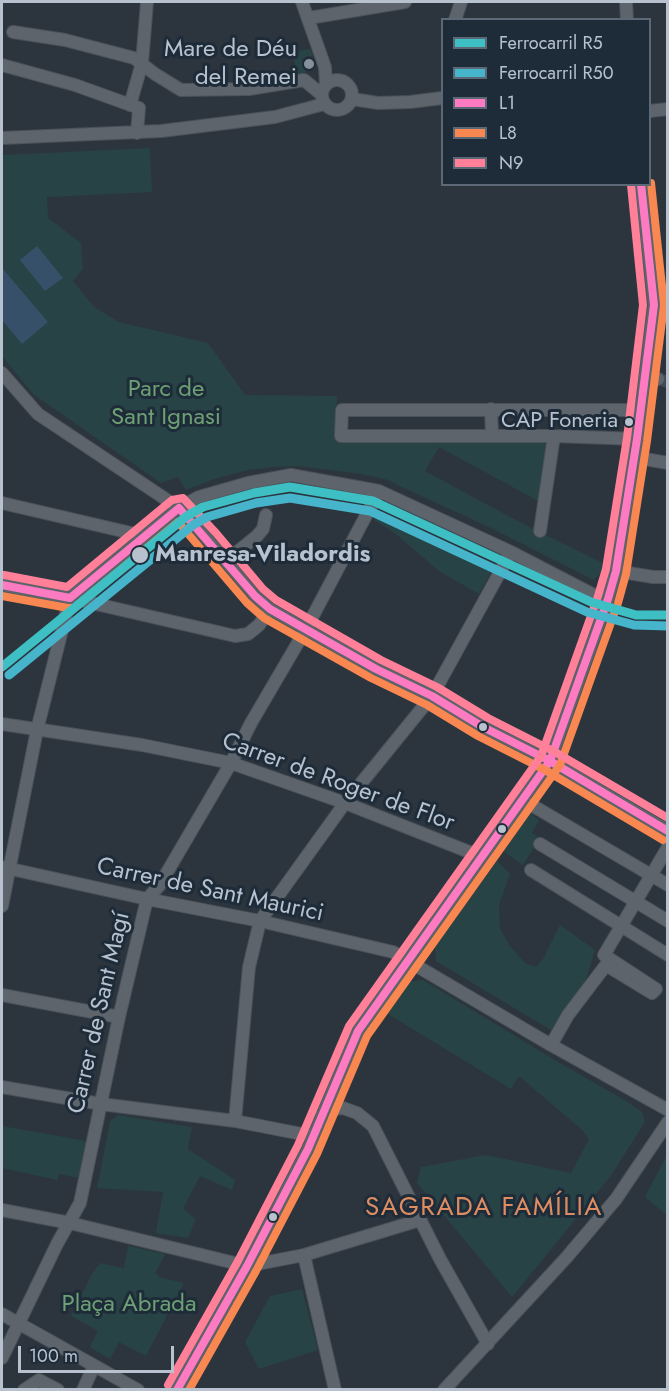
<!DOCTYPE html>
<html>
<head>
<meta charset="utf-8">
<style>
  body { margin:0 }
  #map { position:relative; width:669px; height:1391px; overflow:hidden; background:#2c353e; font-family:Jost,sans-serif }
  canvas { display:block }
  .frame { position:absolute; inset:0; border:3px solid #b8c2ce; pointer-events:none }
  .legend { position:absolute; left:441px; top:18px; width:210px; height:168px; box-sizing:border-box; background:#1e2c3a; border:2px solid #5c6875; margin:0; padding:8px 10px; list-style:none; font-size:18px; color:#b8c2ce }
  .legend li { display:flex; align-items:center; gap:12px; height:30px }
  .legend b { width:30px; border:2px solid #5c6875 }
  .scale { position:absolute; left:18px; top:1346px; width:156px; height:27px; box-sizing:border-box; border:3px solid #b8c2ce; border-top:0; padding-left:8px; font-size:18px; line-height:21px; white-space:nowrap; color:#b8c2ce; -webkit-text-stroke:4px #1e2c3a; paint-order:stroke }
</style>
</head>
<body>
<div id="map">
<canvas width="669" height="1391"></canvas>
<div class="frame"></div>
<ul class="legend">
<li><b style="height:8px;background:#3dbfc3"></b>Ferrocarril R5</li>
<li><b style="height:8px;background:#46b4ca"></b>Ferrocarril R50</li>
<li><b style="height:8px;background:#fe7ac1"></b>L1</li>
<li><b style="height:8px;background:#f88751"></b>L8</li>
<li><b style="height:8px;background:#ff8098"></b>N9</li>
</ul>
<div class="scale">100 m</div>
</div>
<script>
const g = document.querySelector('canvas').getContext('2d');
g.lineJoin = 'round';
function paint(path, color) { g.fillStyle = color; g.fill(path, 'evenodd'); }
const poly = rows => new Path2D(rows.map(r => 'M' + r).join(''));
function strokePath(path, color, width, dash) { g.strokeStyle = color; g.lineWidth = width; g.lineCap = dash ? 'butt' : 'round'; g.setLineDash(dash || []); g.stroke(path); }
function drawText(font, color, halo, rows, align = 'center') {
  g.font = font + ' Jost,sans-serif'; g.lineWidth = 6; g.setLineDash([]); g.textBaseline = 'middle'; g.strokeStyle = halo; g.fillStyle = color; for (const [text, x, y, turn = 0] of rows) {
    g.save(); g.translate(x, y); g.rotate((+turn || 0) * Math.PI / 180); g.textAlign = isNaN(turn) ? turn : align; if (halo) g.strokeText(text, 0, 0); g.fillText(text, 0, 0); g.restore();
  }
}
const green = poly([
  [310,49,313,56,307,56,302,59,306,73,297,76,293,52],
  [150,148,152,192,154,216,152,192,47,197,48,218,81,243,83,269,73,281,94,307,119,322,208,343,245,395,337,396,336,439,550,440,542,503,439,447,425,471,529,527,607,565,594,580,489,527,406,489,385,479,362,474,298,466,274,467,248,470,217,478,186,490,178,477,161,483,33,394,2,356,2,155],
  [380,511,495,565,479,594,439,571,397,535,374,520],
  [528,811,539,820,532,833,540,838,523,865,500,849],
  [497,861,510,874,499,905,500,929,510,946,525,963,536,967,543,959,560,925,595,950,585,983,551,1030,436,961,435,947],
  [423,980,553,1059,626,1101,642,1112,645,1122,610,1177,512,1297,417,1183,421,1167,486,1155,571,1173,589,1139,581,1129,519,1076,511,1089,383,1011,407,982],
  [118,1115,192,1127,188,1149,235,1180,232,1190,200,1176,183,1209,196,1219,188,1238,156,1233,163,1192,97,1188,110,1121],
  [2,1126,86,1141,78,1178,59,1174,57,1180,2,1168],
  [667,1155,667,1215,645,1197],
  [128,1246,165,1254,155,1274,159,1275,159,1277,184,1283,146,1356,119,1342,110,1359,90,1347,98,1331,71,1316,92,1274,100,1263,124,1268],
  [302,1289,318,1350,259,1369,245,1342,270,1296]
]);
const water = poly([
  [37,246,63,278,45,291,20,260],
  [2,268,48,322,22,344,2,320]
]);
const minorTunnel = poly([
  [658,379,668,382]
]);
const minor = poly([
  [302,2,325,67,326,84],
  [626,2,627,20],
  [309,18,405,2],
  [455,20,461,2],
  [13,32,65,40,134,58,155,74,181,90,249,89,304,80,321,94],
  [2,65,75,85,139,108,137,133],
  '322 95a15 15 0 1 1 30 0a15 15 0 1 1-30 0Z',
  [352,99,378,103,410,102,442,98],
  [130,105,142,63,147,2],
  [650,111,668,109],
  [2,138,161,131,275,117,324,104],
  [2,373,38,414,179,508,208,540,255,596,270,609,376,669,432,696,483,727,550,761,668,831],
  [645,375,658,379],
  [491,409,492,435],
  [637,439,554,436,341,436,342,410,640,410],
  [633,457,668,463],
  [2,503,144,536],
  [540,531,554,436],
  [226,561,257,536,263,529,266,515],
  [616,571,653,577,668,577],
  [2,585,70,598,235,636,248,634,259,625,270,609],
  [70,598,179,508,199,497,248,483,291,475,379,491,511,552,594,595,608,599],
  [2,724,142,745,231,763,345,803,482,857],
  [523,800,668,885],
  [540,844,668,921],
  [2,867,147,899,260,921,393,952,551,1045,668,1110],
  [531,870,668,955],
  [2,906,37,730,70,598],
  [2,995,119,1017],
  [551,1045,568,1015,606,965,652,993,656,989,604,955,668,847],
  [2,1087,101,1104,235,1121,312,1136],
  [322,1115,334,1109,343,1108,357,1113,373,1126,440,1259,488,1344],
  [235,1121,249,967,260,921,345,803,432,696,511,552],
  [2,1210,70,1223,247,1266,304,1255,420,1220],
  [304,1255,335,1390],
  [2,1314,138,1390],
  [2,1358,57,1244,80,1203,119,1017,147,899,159,886,231,763,251,723,306,629,379,491],
  [24,1390,39,1380,58,1390],
  [83,1390,94,1366],
  [177,1390,247,1266,308,1149,358,1031,550,761,608,599,616,571,637,439,654,305,641,184],
  [444,1390,566,1258,616,1199,668,1122]
]);
const bus1 = poly([
  [2,585,70,598,179,508,255,596,270,609,376,669,432,696,483,727,550,761,668,831],
  [177,1390,247,1266,308,1149,358,1031,550,761,608,599,616,571,637,439,654,305,641,184]
]);
const bus2 = poly([
  [2,596,68,608,74,608,178,522,247,603,264,618,371,678,427,705,478,736,545,770,663,840],
  [189,1390,256,1271,317,1154,367,1036,560,765,618,603,626,574,647,441,664,305,651,183]
]);
const bus3 = poly([
  [4,575,67,587,172,500,183,498,216,533,263,589,276,600,381,660,437,687,488,718,555,752,668,818],
  [168,1385,238,1261,298,1145,349,1026,541,756,598,596,606,569,627,438,643,305,631,185]
]);
const rail1 = poly([
  [2,667,187,516,203,507,254,493,290,487,373,501,591,602,636,615,668,615]
]);
const rail2 = poly([
  [9,675,193,525,207,517,256,503,290,498,370,511,587,612,634,625,668,626]
]);
const markers = [
  [309,64,6,"#87919c"],
  [629,422,5,"#b8c2ce"],
  [140,555,9,"#b8c2ce"],
  [483,727,5,"#b8c2ce"],
  [502,829,5,"#b8c2ce"],
  [273,1217,5,"#b8c2ce"]
];
const busNames = [
  ["CAP Foneria",618,422]
];
const poiNames = [
  ["Mare de Déu",297,50],
  ["del Remei",297,78]
];
const parkNames = [
  ["Parc de",166,390],
  ["Sant Ignasi",166,418],
  ["Plaça Abrada",129,1305]
];
const stopNames = [
  ["Manresa-Viladordis",155,555]
];
const streetNames = [
  ["Carrer de Roger de Flor",338,783,20],
  ["Carrer de Sant Maurici",210,891,12],
  ["Carrer de Sant Magí",100,1013,-77]
];
const neighbourhoodNames = [
  ["SAGRADA FAMÍLIA",484,1209]
];
paint(green, '#284345');
paint(water, '#375069');
strokePath(minorTunnel, '#414a54', 12, [12, 6]);
strokePath(minor, '#4b5158', 14);
strokePath(minor, '#5d646b', 12);
strokePath(bus1, '#fe7ac1', 8);
strokePath(bus2, '#f88751', 8);
strokePath(bus3, '#ff8098', 8);
strokePath(rail1, '#3dbfc3', 9);
strokePath(rail2, '#46b4ca', 9);
for (const [x, y, r, color] of markers) { const dot = new Path2D(); dot.arc(x, y, r, 0, 2 * Math.PI); g.fillStyle = color; g.fill(dot); strokePath(dot, '#1e2c3a', 2); }
drawText('22px', '#b8c2ce', '#1e2c3a', busNames, 'right');
drawText('24px', '#b8c2ce', '#1e2c3a', poiNames, 'right');
drawText('24px', '#6da074', '#1e2c3a', parkNames);
drawText('bold 24px', '#b8c2ce', '#1e2c3a', stopNames, 'left');
drawText('24px', '#b8c2ce', '#1e2c3a', streetNames);
g.letterSpacing = '1.5px';
drawText('26px', '#de8d62', '#1e2c3a', neighbourhoodNames);
g.letterSpacing = '0px';
</script>
</body>
</html>
